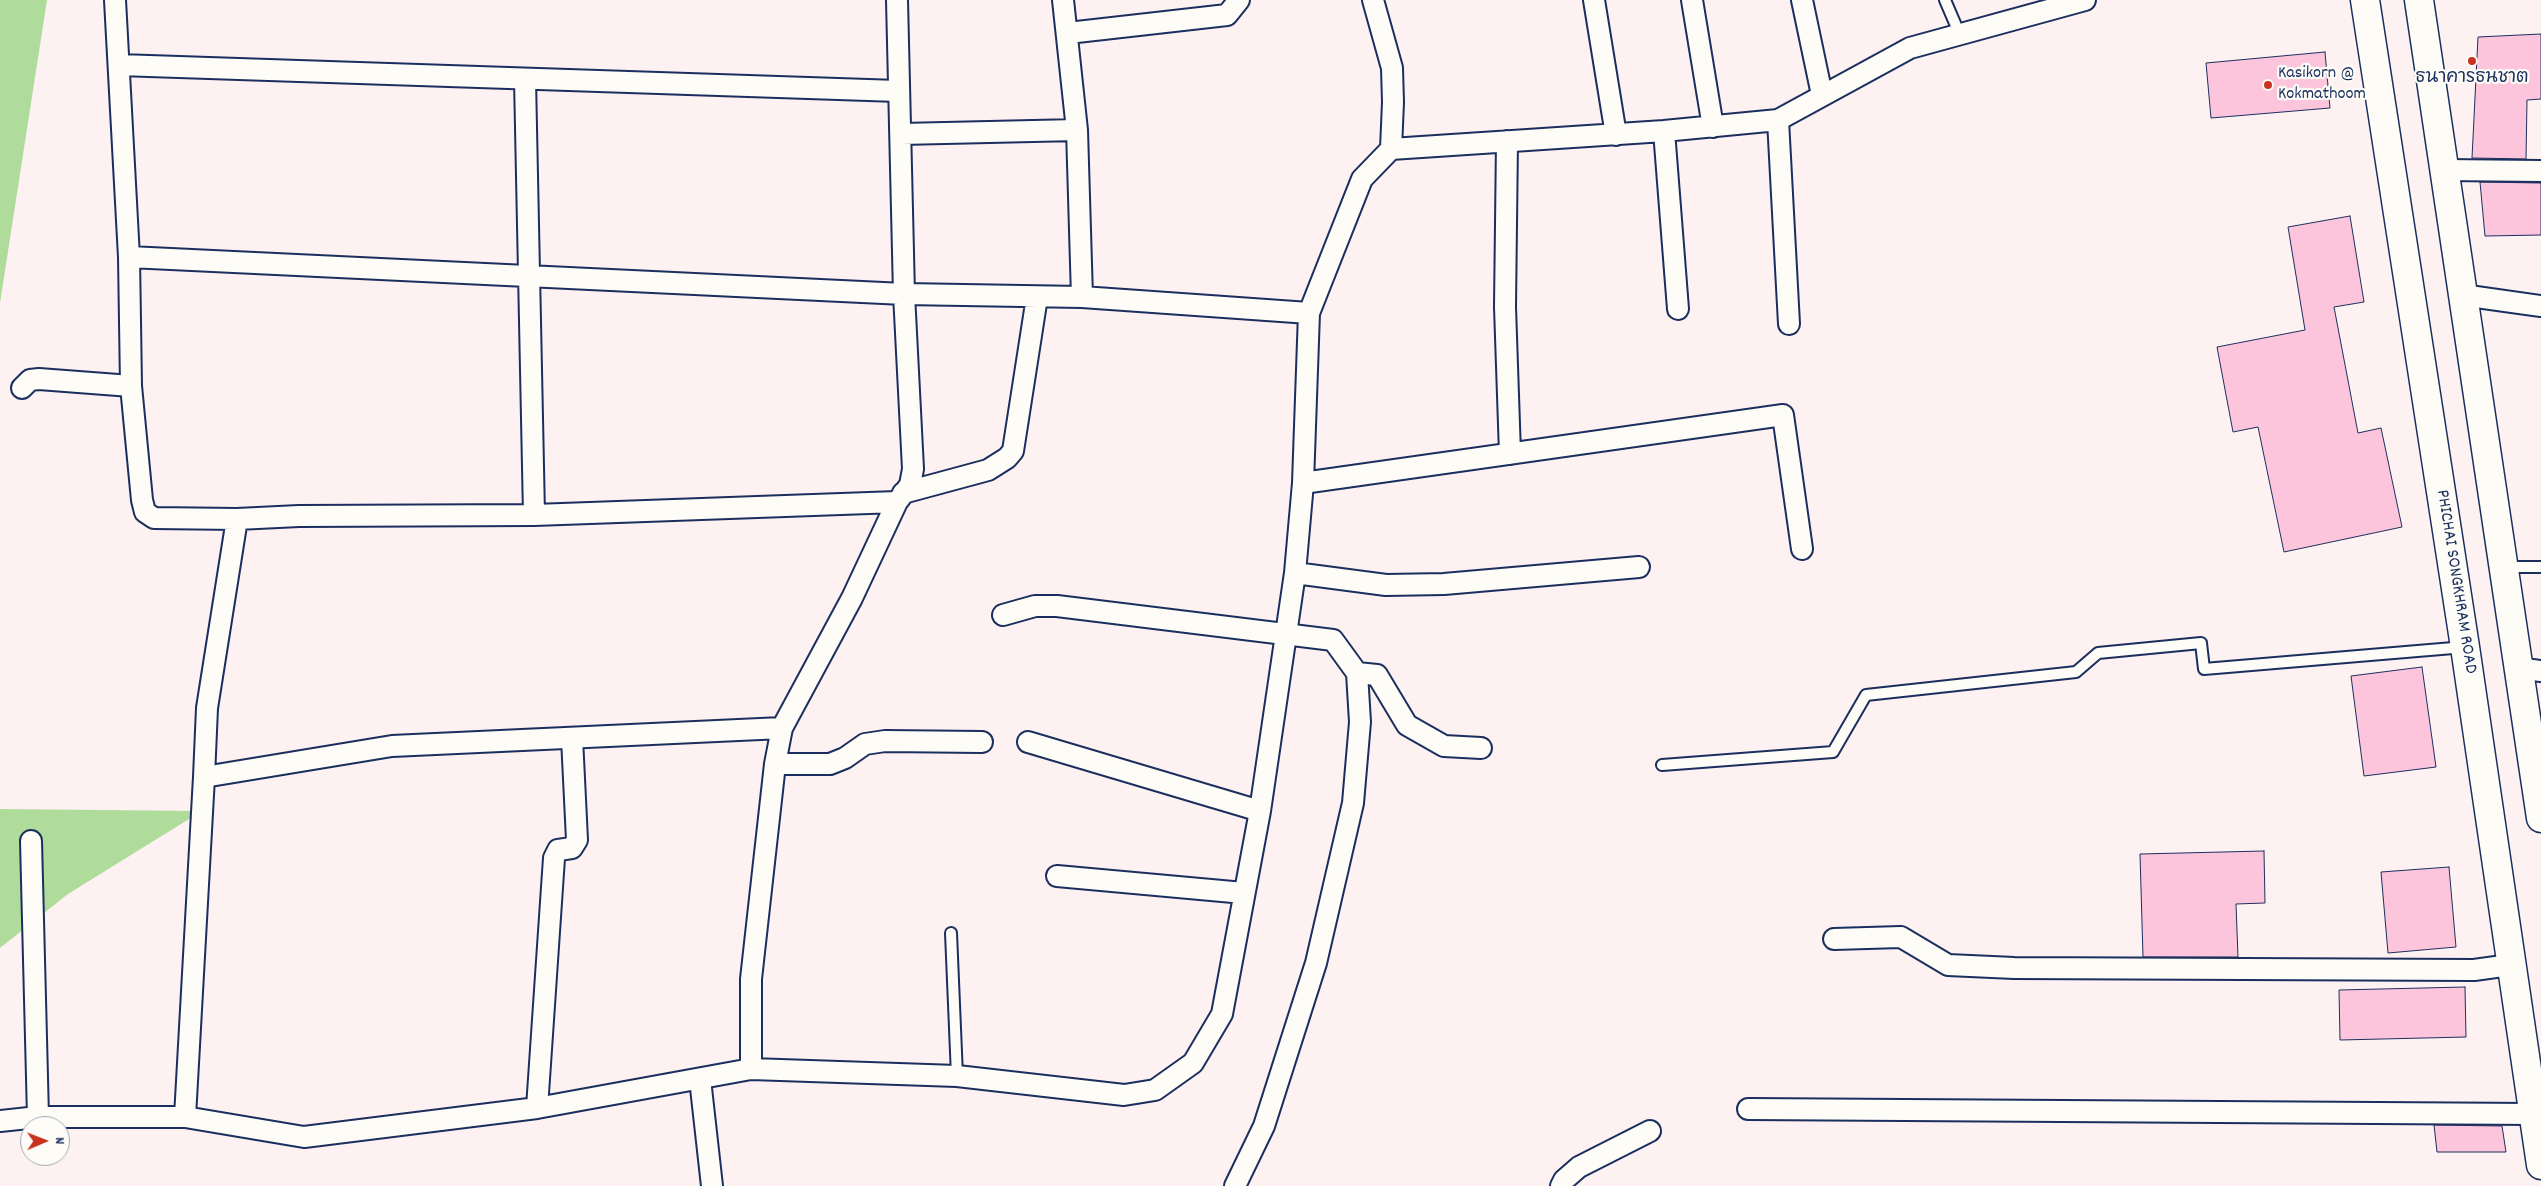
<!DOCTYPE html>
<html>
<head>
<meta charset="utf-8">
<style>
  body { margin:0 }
  #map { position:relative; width:2541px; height:1186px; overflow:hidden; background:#fdf1f2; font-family:Dekko,sans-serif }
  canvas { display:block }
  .north { position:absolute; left:20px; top:1116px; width:50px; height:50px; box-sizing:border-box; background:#fdfcf7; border:1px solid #a3aaba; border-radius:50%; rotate:89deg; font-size:14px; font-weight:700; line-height:20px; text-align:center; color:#1b2f5e }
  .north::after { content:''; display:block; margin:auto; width:18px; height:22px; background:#c8321e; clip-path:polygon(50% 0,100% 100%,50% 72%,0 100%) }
</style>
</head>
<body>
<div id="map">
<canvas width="2541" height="1186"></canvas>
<div class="north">N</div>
</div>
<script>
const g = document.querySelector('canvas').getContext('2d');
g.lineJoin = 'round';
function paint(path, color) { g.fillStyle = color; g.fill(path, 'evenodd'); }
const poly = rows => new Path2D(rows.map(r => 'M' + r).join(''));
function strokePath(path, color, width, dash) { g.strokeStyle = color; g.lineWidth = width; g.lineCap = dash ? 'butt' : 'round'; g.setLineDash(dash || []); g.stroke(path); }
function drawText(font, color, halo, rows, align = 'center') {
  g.font = font + ' Dekko,"Playpen Sans Thai",sans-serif'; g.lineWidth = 4.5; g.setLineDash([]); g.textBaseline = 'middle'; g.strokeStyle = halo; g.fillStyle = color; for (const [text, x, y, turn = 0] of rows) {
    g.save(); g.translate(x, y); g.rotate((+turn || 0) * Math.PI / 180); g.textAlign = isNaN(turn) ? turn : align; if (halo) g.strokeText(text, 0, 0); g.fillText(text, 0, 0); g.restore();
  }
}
const green = poly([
  [0,0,47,0,0,303],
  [0,809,202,811,68,894,0,948]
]);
const building = poly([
  [2541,34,2541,99,2527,100,2526,159,2472,158,2478,37,2541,34],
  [2325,52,2330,108,2211,118,2206,63,2325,52],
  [2480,182,2541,183,2541,235,2485,236,2480,182],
  [2350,216,2364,302,2334,307,2358,433,2381,428,2402,527,2284,552,2258,427,2233,432,2217,347,2305,330,2288,227,2350,216],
  [2422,667,2436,767,2364,776,2351,676,2422,667],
  [2264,851,2265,903,2236,904,2238,957,2143,957,2140,854,2264,851],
  [2449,867,2456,947,2388,953,2381,872,2449,867],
  [2465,987,2466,1037,2340,1040,2339,990,2465,987],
  [2434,1125,2502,1126,2506,1152,2437,1152,2434,1125]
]);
const lane = poly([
  [1945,0,1960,35],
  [2504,567,2541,567],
  [1662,765,1833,752,1866,695,2076,672,2098,653,2201,643,2204,669,2465,647],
  [951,933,957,1076]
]);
const street = poly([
  [115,0,129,257,131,386,142,500,145,512,154,518,237,519,299,516,534,515,897,502],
  [1594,0,1616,135],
  [1692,0,1713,127],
  [1802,0,1822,95],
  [1068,33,1227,15,1239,0],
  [119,65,898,91],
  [525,79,534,515],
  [1778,120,1789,324],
  [1077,130,1082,297],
  [1664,131,1678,309],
  [901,134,1077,130,1063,0],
  [1507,141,1505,307,1510,454],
  [1391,149,1664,131,1778,120,1910,48,2085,0],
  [2443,170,2541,171],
  [129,257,904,294,1082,297,1309,313],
  [2462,295,2541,306],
  [22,388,30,380,39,379,131,386],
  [1303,483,1783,415,1802,549],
  [903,493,988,470,1007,458,1013,451,1037,297],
  [237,519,207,708,204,777,392,746,782,728],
  [1295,573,1386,585,1444,584,1639,567],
  [1003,615,1035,606,1057,606,1333,640,1357,673,1360,722,1353,803,1316,963,1264,1126,1235,1186],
  [2518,668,2541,671],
  [1357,673,1377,675,1407,725,1444,746,1481,748],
  [1028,742,1260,811],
  [775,764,830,764,845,758,865,744,885,741,982,742],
  [31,841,38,1117],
  [1057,876,1244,893],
  [1834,939,1901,937,1948,965,2014,968,2474,970,2510,965],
  [751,1069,751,979,775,764,782,728,852,598,897,502,910,485,913,469,904,294,897,0],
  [700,1079,712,1186],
  [537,1108,554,858,558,850,572,848,577,840,572,738],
  [1748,1109,2533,1114],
  [185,1117,204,777],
  [0,1121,38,1117,185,1117,304,1137,537,1108,751,1069,957,1076,1124,1095,1155,1090,1193,1063,1222,1014,1260,811,1295,573,1303,483,1309,313,1362,179,1391,149,1393,102,1392,68,1373,0],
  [1561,1186,1564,1180,1579,1167,1650,1131]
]);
const secondary = poly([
  [2365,0,2465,647,2541,1165],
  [2419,0,2541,818]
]);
const markers = [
  [2472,61,5,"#c8321e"],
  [2268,85,5,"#c8321e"]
];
const poiNames = [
  ["Kasikorn @",2278,75],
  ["Kokmathoom",2278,96],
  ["ธนาคารธนชาต",2472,80,"center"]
];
const streetNames = [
  ["PHICHAI SONGKHRAM ROAD",2455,582,81]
];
paint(green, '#afdc9b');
paint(building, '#fdc5dc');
strokePath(building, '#1b2f5e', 1);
strokePath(lane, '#1b2f5e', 14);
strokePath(street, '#1b2f5e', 24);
strokePath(secondary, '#1b2f5e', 31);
strokePath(lane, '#fdfcf7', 10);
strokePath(street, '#fdfcf7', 20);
strokePath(secondary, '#fdfcf7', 28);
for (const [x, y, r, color] of markers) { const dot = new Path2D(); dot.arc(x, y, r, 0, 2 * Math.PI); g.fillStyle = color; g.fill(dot); strokePath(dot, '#fdfcf7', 2); }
drawText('18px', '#1b2f5e', '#fdfcf7', poiNames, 'left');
drawText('18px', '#1b2f5e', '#fdfcf7', streetNames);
</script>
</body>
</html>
